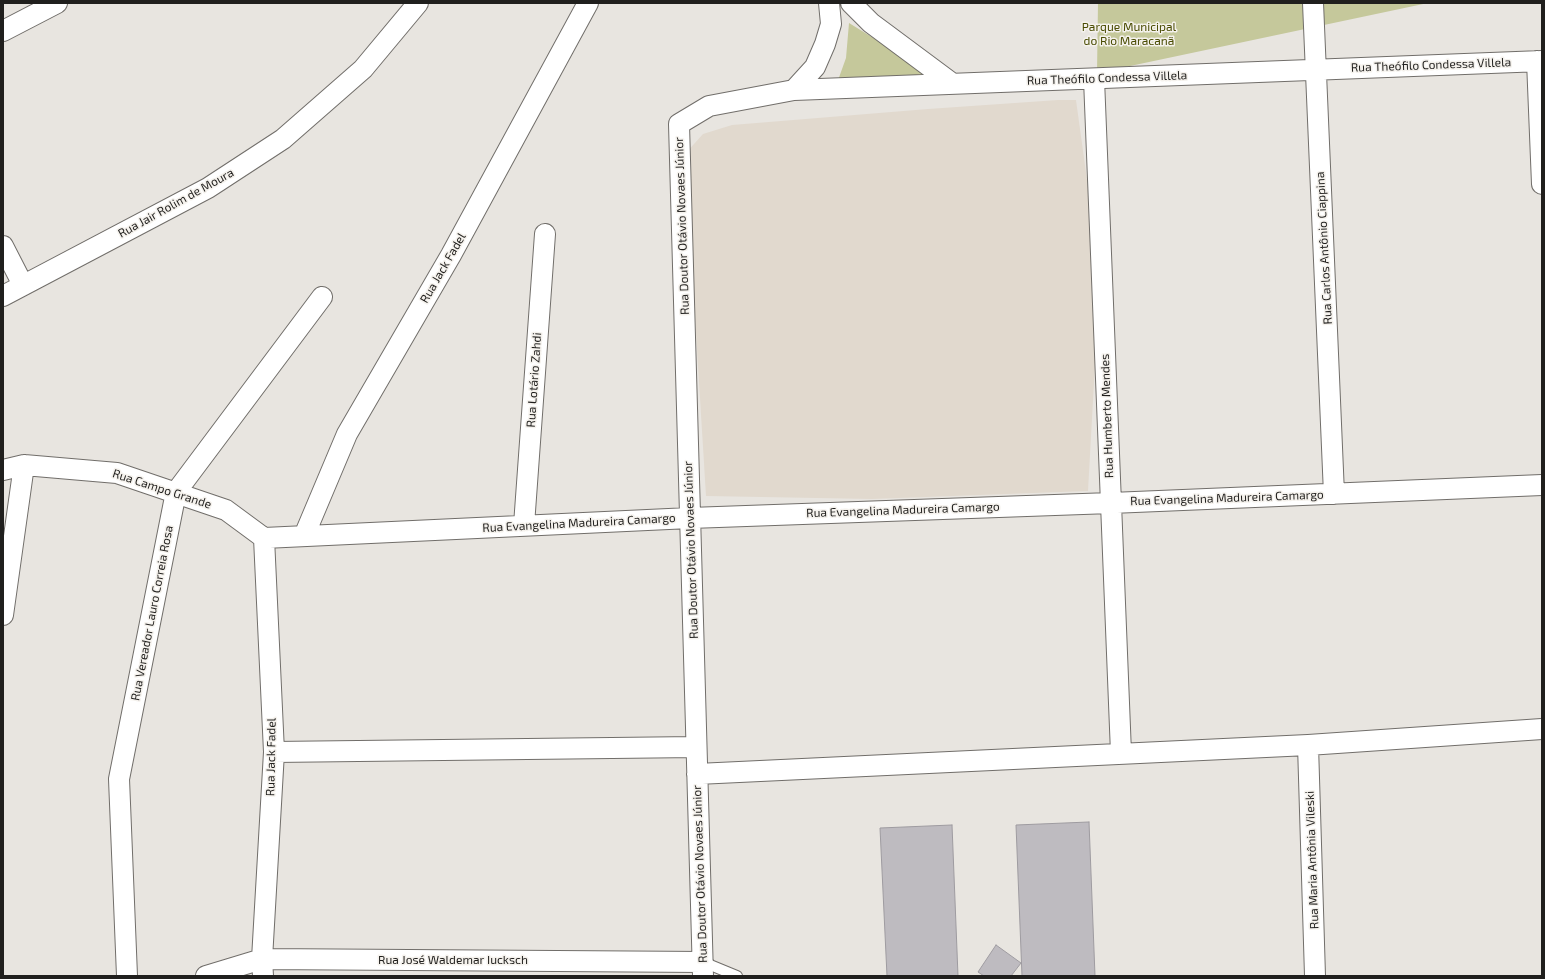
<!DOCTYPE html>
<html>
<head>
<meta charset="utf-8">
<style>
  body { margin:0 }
  #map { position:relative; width:1545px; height:979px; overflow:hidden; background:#e8e5e0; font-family:"Exo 2",sans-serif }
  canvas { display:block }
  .frame { position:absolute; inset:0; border:4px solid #201f1d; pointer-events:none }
</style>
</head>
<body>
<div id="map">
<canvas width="1545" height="979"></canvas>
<div class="frame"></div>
</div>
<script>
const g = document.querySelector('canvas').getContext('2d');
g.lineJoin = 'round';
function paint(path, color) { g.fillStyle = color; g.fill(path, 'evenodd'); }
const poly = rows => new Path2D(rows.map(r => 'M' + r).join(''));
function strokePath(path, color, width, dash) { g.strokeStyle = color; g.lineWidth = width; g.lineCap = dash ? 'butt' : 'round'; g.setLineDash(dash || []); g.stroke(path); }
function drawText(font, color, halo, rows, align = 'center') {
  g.font = font + ' "Exo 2",sans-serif'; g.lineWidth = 3; g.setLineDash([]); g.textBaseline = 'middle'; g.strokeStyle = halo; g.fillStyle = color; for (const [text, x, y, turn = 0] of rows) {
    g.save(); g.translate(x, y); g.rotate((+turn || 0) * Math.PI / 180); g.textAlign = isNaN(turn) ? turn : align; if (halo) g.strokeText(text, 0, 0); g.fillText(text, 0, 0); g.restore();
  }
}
const built = poly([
  [1058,100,1076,100,1100,274,1088,491,872,499,706,496,685,154,703,134,732,125,928,109]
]);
const green = poly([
  [1098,3,1428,3,1097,73],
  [849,23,932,74,837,83,846,58]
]);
const building = poly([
  [1089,822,1095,976,1022,976,1016,825,1089,822],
  [952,825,958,976,887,976,880,828,952,825],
  [996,945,1021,963,1011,976,984,976,978,972,996,945]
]);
const lane = poly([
  [703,962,737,976]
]);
const street = poly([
  [851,3,871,23,953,84],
  [1313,3,1334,494],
  [3,31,57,3],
  [1537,61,1542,184],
  [1094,79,1121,753],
  [794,90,815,67,825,44,831,24,829,3],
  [3,246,23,285],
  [3,296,208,188,283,139,363,69,418,3],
  [3,470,24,465,117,473,226,510,264,538],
  [524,525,545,234],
  [304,536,347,434,451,255,588,3],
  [264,538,690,518,1111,503,1542,485],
  [3,615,24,465],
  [1308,745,1315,976],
  [274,752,696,747],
  [697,774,1308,745,1542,729],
  [127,976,119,779,176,492,322,297],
  [206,976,262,959,703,962],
  [263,976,262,959,274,752,264,538],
  [703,976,679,124,709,106,794,90,1542,61]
]);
const parkNames = [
  ["Parque Municipal",1129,27],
  ["do Rio Maracanã",1129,41]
];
const streetNames = [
  ["Rua Theófilo Condessa Villela",1431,65,-2],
  ["Rua Theófilo Condessa Villela",1107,78,-2],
  ["Rua Jair Rolim de Moura",176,203,-29],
  ["Rua Doutor Otávio Novaes Júnior",682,226,-92],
  ["Rua Carlos Antônio Ciappina",1324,248,-93],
  ["Rua Jack Fadel",443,268,-60],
  ["Rua Lotário Zahdi",534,380,-86],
  ["Rua Humberto Mendes",1107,416,-92],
  ["Rua Campo Grande",162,489,18],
  ["Rua Evangelina Madureira Camargo",1227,498,-2],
  ["Rua Evangelina Madureira Camargo",903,510,-2],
  ["Rua Evangelina Madureira Camargo",579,523,-3],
  ["Rua Doutor Otávio Novaes Júnior",691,550,-92],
  ["Rua Vereador Lauro Correia Rosa",152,613,-79],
  ["Rua Jack Fadel",271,757,-89],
  ["Rua Maria Antônia Vileski",1312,860,-92],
  ["Rua Doutor Otávio Novaes Júnior",700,874,-92],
  ["Rua José Waldemar Iucksch",453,960]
];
paint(built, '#e1d9ce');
paint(green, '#c5c89b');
paint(building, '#bebbc0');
strokePath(building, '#9e9ba0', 1);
strokePath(lane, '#716e6a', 12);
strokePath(street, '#716e6a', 22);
strokePath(lane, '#fff', 10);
strokePath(street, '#fff', 20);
drawText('12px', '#4a4c03', '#f5f2ed', parkNames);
drawText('12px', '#201f1d', '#f5f2ed', streetNames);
</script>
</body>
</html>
